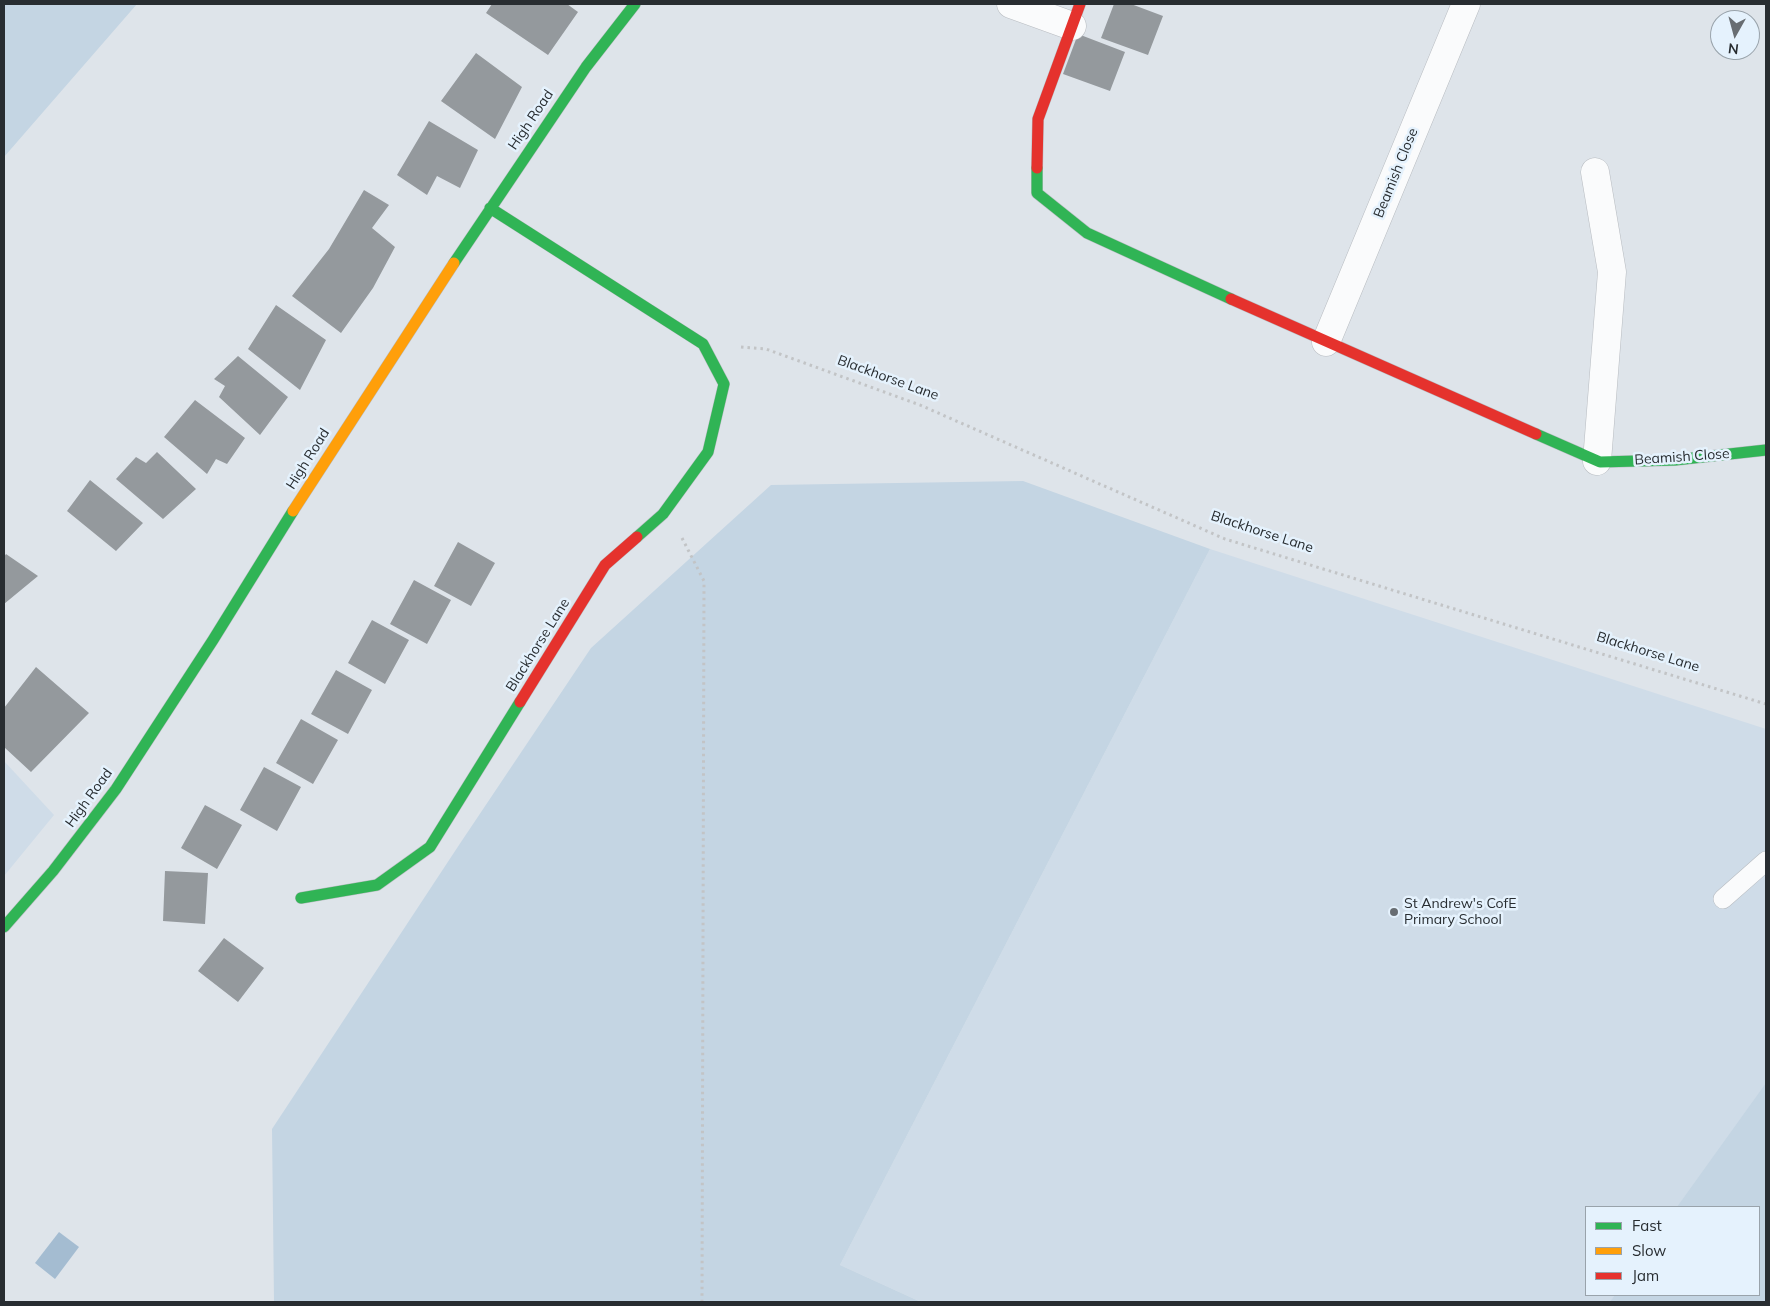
<!DOCTYPE html>
<html>
<head>
<meta charset="utf-8">
<style>
  body { margin:0 }
  #map { position:relative; width:1770px; height:1306px; overflow:hidden; background:#dee4ea; font-family:Mulish,sans-serif }
  canvas { display:block }
  .frame { position:absolute; inset:0; border:5px solid #282d31; pointer-events:none }
  .legend { position:absolute; left:1585px; top:1206px; width:175px; height:90px; box-sizing:border-box; background:#e5f2fd; border:1px solid #99a3ab; margin:0; padding:6px 9px; list-style:none; font-size:15px; color:#282d31 }
  .legend li { display:flex; align-items:center; gap:10px; height:25px }
  .legend b { width:25px; border:1px solid #99a3ab }
  .north { position:absolute; left:1710px; top:10px; width:50px; height:50px; box-sizing:border-box; background:#e5f2fd; border:1px solid #99a3ab; border-radius:50%; rotate:187deg; font-size:14px; font-weight:700; line-height:20px; text-align:center; color:#282d31 }
  .north::after { content:''; display:block; margin:auto; width:18px; height:22px; background:#686d72; clip-path:polygon(50% 0,100% 100%,50% 72%,0 100%) }
</style>
</head>
<body>
<div id="map">
<canvas width="1770" height="1306"></canvas>
<div class="frame"></div>
<ul class="legend">
<li><b style="height:6px;background:#30b455"></b>Fast</li>
<li><b style="height:6px;background:#ff9f0a"></b>Slow</li>
<li><b style="height:6px;background:#e5322d"></b>Jam</li>
</ul>
<div class="north">N</div>
</div>
<script>
const g = document.querySelector('canvas').getContext('2d');
g.lineJoin = 'round';
function paint(path, color) { g.fillStyle = color; g.fill(path, 'evenodd'); }
const poly = rows => new Path2D(rows.map(r => 'M' + r).join(''));
function strokePath(path, color, width, dash) { g.strokeStyle = color; g.lineWidth = width; g.lineCap = dash ? 'butt' : 'round'; g.setLineDash(dash || []); g.stroke(path); }
function drawText(font, color, halo, rows, align = 'center') {
  g.font = font + ' Mulish,sans-serif'; g.lineWidth = 5; g.setLineDash([]); g.textBaseline = 'middle'; g.strokeStyle = halo; g.fillStyle = color; for (const [text, x, y, turn = 0] of rows) {
    g.save(); g.translate(x, y); g.rotate((+turn || 0) * Math.PI / 180); g.textAlign = isNaN(turn) ? turn : align; if (halo) g.strokeText(text, 0, 0); g.fillText(text, 0, 0); g.restore();
  }
}
const built = poly([
  [1210,549,1766,729,1766,1095,1684,1207,1586,1207,1586,1295,1619,1295,1614,1302,921,1302,840,1265],
  [4,761,54,815,4,876]
]);
const green = poly([
  [4,4,137,4,4,157],
  [1023,481,1210,549,840,1265,921,1302,274,1302,272,1129,459,845,591,648,771,485],
  [1766,1083,1766,1302,1610,1302,1615,1295,1759,1295,1759,1207,1677,1207]
]);
const water = poly([
  [59,1232,79,1247,55,1279,35,1263]
]);
const building = poly([
  [492,4,567,4,578,12,548,55,486,13],
  [1114,4,1131,4,1163,16,1148,55,1101,38],
  [1078,34,1125,52,1110,91,1063,74],
  [476,53,522,87,495,139,441,101],
  [429,121,478,150,460,188,437,176,427,195,397,175],
  [364,190,389,205,372,228,395,247,373,288,341,333,292,296,329,249],
  [276,305,326,340,300,390,248,349],
  [238,356,288,397,260,435,219,397,225,386,214,379],
  [195,400,245,438,227,464,216,459,207,474,164,437],
  [157,452,196,489,163,519,116,479,136,457,146,463],
  [90,480,143,523,116,551,67,511],
  [458,542,495,563,471,606,434,586],
  [6,554,38,576,4,604,4,557],
  [414,580,451,600,427,644,390,624],
  [372,620,409,640,385,684,348,663],
  [36,667,89,713,31,772,4,747,4,708],
  [336,670,372,690,348,734,311,714],
  [301,719,338,740,313,784,276,763],
  [264,767,301,787,277,831,240,810],
  [205,805,242,825,217,869,181,848],
  [165,871,208,873,205,924,163,921],
  [224,938,264,968,238,1002,198,971]
]);
const path = poly([
  [741,347,766,349,920,405,1225,539,1766,704],
  [682,538,704,581,702,1302]
]);
const lane = poly([
  [1723,899,1766,861]
]);
const street = poly([
  [1011,4,1072,26],
  [1595,172,1612,272,1597,461],
  [1326,342,1466,4]
]);
const fast = poly([
  [1037,168,1037,193,1087,233,1231,299],
  [490,208,703,344,724,384,708,452,663,514,637,537],
  [454,263,586,67,635,4],
  [1536,434,1600,462,1675,460,1766,450],
  [301,898,377,885,430,847,520,702],
  [4,927,53,871,116,789,213,640,293,511]
]);
const slow = poly([
  [293,511,454,263]
]);
const jam = poly([
  [1037,168,1038,119,1080,4],
  [1231,299,1536,434],
  [520,702,605,565,637,537]
]);
const markers = [
  [1394,912,5,"#686d72"]
];
const streetNames = [
  ["High Road",531,120,-56],
  ["Beamish Close",1396,173,-68],
  ["Blackhorse Lane",888,378,20],
  ["Beamish Close",1682,457,-4],
  ["High Road",308,459,-58],
  ["Blackhorse Lane",1262,532,18],
  ["Blackhorse Lane",538,645,-58],
  ["Blackhorse Lane",1648,652,17],
  ["High Road",89,798,-54]
];
const poiNames = [
  ["St Andrew's CofE",1404,904],
  ["Primary School",1404,920]
];
paint(built, '#cfdce8');
paint(green, '#c4d5e3');
paint(water, '#a4bcd1');
paint(building, '#94999d');
strokePath(lane, '#b8bcc1', 20);
strokePath(street, '#b8bcc1', 29);
strokePath(fast, '#b8bcc1', 12);
strokePath(slow, '#b8bcc1', 12);
strokePath(jam, '#b8bcc1', 12);
strokePath(path, '#c2c4c6', 3, [2.5, 4]);
strokePath(lane, '#fafbfc', 19);
strokePath(street, '#fafbfc', 28);
strokePath(fast, '#30b455', 11);
strokePath(slow, '#ff9f0a', 11);
strokePath(jam, '#e5322d', 11);
for (const [x, y, r, color] of markers) { const dot = new Path2D(); dot.arc(x, y, r, 0, 2 * Math.PI); g.fillStyle = color; g.fill(dot); strokePath(dot, '#e5f2fd', 2); }
drawText('14px', '#282d31', '#e5f2fd', streetNames);
drawText('14px', '#282d31', '#e5f2fd', poiNames, 'left');
</script>
</body>
</html>
